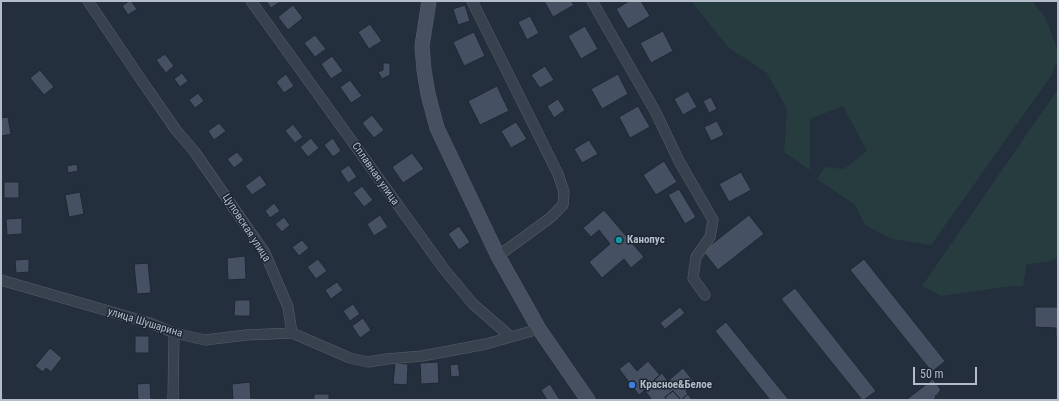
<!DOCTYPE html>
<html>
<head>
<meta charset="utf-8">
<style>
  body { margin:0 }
  #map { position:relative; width:1059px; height:401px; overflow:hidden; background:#242f3e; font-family:"Roboto Condensed",sans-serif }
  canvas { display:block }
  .frame { position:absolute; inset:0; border:2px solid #b4bcc9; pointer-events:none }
  .scale { position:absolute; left:913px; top:367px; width:64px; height:18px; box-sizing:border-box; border:2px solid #b4bcc9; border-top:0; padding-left:5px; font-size:12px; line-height:14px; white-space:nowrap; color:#b4bcc9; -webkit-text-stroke:3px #1d2633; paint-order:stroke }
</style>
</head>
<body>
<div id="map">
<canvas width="1059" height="401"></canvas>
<div class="frame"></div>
<div class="scale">50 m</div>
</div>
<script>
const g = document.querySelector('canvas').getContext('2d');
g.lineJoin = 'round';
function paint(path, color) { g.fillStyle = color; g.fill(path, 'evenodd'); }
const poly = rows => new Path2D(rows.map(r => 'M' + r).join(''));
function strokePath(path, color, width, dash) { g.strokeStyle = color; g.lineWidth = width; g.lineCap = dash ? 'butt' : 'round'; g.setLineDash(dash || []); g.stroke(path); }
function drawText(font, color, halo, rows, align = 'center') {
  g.font = font + ' "Roboto Condensed",sans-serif'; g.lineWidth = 3; g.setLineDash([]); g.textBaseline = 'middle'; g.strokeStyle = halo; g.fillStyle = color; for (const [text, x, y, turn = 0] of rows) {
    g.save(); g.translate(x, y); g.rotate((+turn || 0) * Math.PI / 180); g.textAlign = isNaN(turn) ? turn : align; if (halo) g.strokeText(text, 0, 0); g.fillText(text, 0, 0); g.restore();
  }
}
const green = poly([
  [691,1,1032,1,1045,17,1058,51,1058,60,1051,76,931,245,892,239,865,225,855,205,817,179,825,167,844,169,867,151,843,106,810,119,810,170,784,152,787,109,767,73,729,48],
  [1058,89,1058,257,1047,262,1027,264,1023,286,1004,287,941,296,922,286]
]);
const building = poly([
  [129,1,131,1,137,9,128,15,122,6,129,1],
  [266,1,281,1,271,8,266,1],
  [544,1,571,1,574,5,553,17,544,1],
  [629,1,641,1,650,16,628,29,616,9,629,1],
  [293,5,303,18,288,30,278,17,293,5],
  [465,5,470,21,458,25,453,9,465,5],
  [530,16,539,33,527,40,518,22,530,16],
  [370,24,382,41,369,49,358,32,370,24],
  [585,26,598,49,581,59,568,36,585,26],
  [663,31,673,51,651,63,640,43,663,31],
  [474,32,485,56,464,66,453,42,474,32],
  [315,35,326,49,315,57,304,43,315,35],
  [165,54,174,66,166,73,156,60,165,54],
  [332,56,343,71,331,79,321,64,332,56],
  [383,63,390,63,390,75,382,79,378,72,383,70,383,63],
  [545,66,554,80,540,88,531,75,545,66],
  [40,70,54,87,44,95,30,78,40,70],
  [182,73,188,81,180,87,174,79,182,73],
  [286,74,294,86,284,93,276,82,286,74],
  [618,74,628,94,602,109,591,89,618,74],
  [350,80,362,96,351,103,340,87,350,80],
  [497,86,509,111,480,125,468,101,497,86],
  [688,91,697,107,683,115,674,99,688,91],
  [198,93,204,101,195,108,189,100,198,93],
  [711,97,717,109,709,113,703,101,711,97],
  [558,99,565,110,554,118,547,106,558,99],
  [638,106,650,127,630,138,619,117,638,106],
  [372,115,384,130,374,138,362,123,372,115],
  [8,117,11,134,1,136,1,118,8,117],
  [717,121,724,135,711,141,704,127,717,121],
  [516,122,527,139,511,148,501,131,516,122],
  [219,123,226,131,214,140,208,131,219,123],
  [293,124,303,137,295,143,285,131,293,124],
  [311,138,319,148,308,157,300,147,311,138],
  [333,138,341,151,333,157,324,145,333,138],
  [589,140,598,154,582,163,574,149,589,140],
  [237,152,244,160,234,168,227,159,237,152],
  [412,153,424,169,403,183,392,167,412,153],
  [664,161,677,182,656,195,643,175,664,161],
  [77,164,78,171,68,173,67,166,77,164],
  [349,165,357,177,348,183,340,171,349,165],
  [741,172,751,190,729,202,719,184,741,172],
  [260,175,267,185,252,195,245,186,260,175],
  [4,182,19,182,19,198,4,198,4,182],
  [362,186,373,200,364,207,353,193,362,186],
  [679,189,696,217,685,224,668,195,679,189],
  [80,192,84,214,69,217,65,195,80,192],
  [274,203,280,211,270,218,265,211,274,203],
  [604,210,644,257,631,268,624,259,602,278,589,262,610,244,599,230,591,237,583,228,604,210],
  [380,215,388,227,374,236,367,224,380,215],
  [749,215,764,234,718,270,703,251,749,215],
  [284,217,290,225,282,232,275,224,284,217],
  [22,218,22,234,7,235,6,219,22,218],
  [459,226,470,242,459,250,448,234,459,226],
  [302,240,309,248,299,256,292,247,302,240],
  [245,256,246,279,228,280,227,258,245,256],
  [29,259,29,272,16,273,15,260,29,259],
  [318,259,327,271,316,279,307,267,318,259],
  [864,259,945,361,932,372,850,270,864,259],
  [148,263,151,293,137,294,134,264,148,263],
  [337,282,343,290,331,299,325,290,337,282],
  [795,288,876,391,864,400,862,400,781,299,795,288],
  [235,300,250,300,250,316,234,316,235,300],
  [353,304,360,314,350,321,343,311,353,304],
  [680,307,685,313,665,329,660,323,680,307],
  [1035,307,1058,307,1058,336,1056,336,1056,328,1035,327,1035,307],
  [363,318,371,330,360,338,352,326,363,318],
  [726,322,789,400,770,400,715,331,726,322],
  [135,336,149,336,149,353,135,353,135,336],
  [50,348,62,358,51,372,46,368,43,372,35,366,50,348],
  [629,361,637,371,648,361,660,375,654,380,655,382,639,395,619,369,629,361],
  [438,362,439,383,421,384,420,363,438,362],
  [395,363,408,364,407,385,393,384,395,363],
  [458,364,460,376,451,377,450,365,458,364],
  [683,368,695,383,686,391,688,394,681,400,673,391,665,397,666,400,652,400,645,391,655,382,654,380,662,373,668,381,683,368],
  [933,379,941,390,938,393,939,394,935,396,936,397,933,400,906,400,933,379],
  [250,382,251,400,233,400,232,384,250,382],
  [150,383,151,400,138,400,137,384,150,383],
  [550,384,560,400,547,400,541,390,550,384],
  [673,391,681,400,688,394,692,400,666,400,665,397,673,391],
  [314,394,329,394,329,400,314,400,314,394]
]);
const minor = poly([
  [88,1,142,81,176,130,194,151,265,253,288,307,292,333,350,358,368,362,387,359,422,356,486,344,539,329],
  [251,1,444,269,473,304,511,337],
  [472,1,558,174,564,192,563,205,550,218,498,256],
  [592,1,655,111,679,161,713,220,710,237,696,257,693,278,705,295],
  [1,280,150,323,174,333,205,340,246,335,292,333],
  [173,400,174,333]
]);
const secondary = poly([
  [429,1,422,46,424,70,428,94,437,128,498,256,539,329,588,400]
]);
const markers = [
  [619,240,4,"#0f9aa8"],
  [632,385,4,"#3f7fe0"]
];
const streetNames = [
  ["Сплавная улица",375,174,55],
  ["Цуповская улица",246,228,57],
  ["улица Шушарина",145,323,17]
];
const poiNames = [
  ["Канопус",627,240],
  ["Красное&Белое",640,385]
];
paint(green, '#263c3f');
paint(building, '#455162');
strokePath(building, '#1f2835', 1);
strokePath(minor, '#565f6c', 11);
strokePath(secondary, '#565f6c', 15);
strokePath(minor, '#38414e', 10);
strokePath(secondary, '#465061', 14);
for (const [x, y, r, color] of markers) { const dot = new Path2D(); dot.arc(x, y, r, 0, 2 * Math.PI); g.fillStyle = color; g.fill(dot); strokePath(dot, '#1d2633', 1.5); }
drawText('11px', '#b4bcc9', '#1d2633', streetNames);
drawText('bold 11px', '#b4bcc9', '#1d2633', poiNames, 'left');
</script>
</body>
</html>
